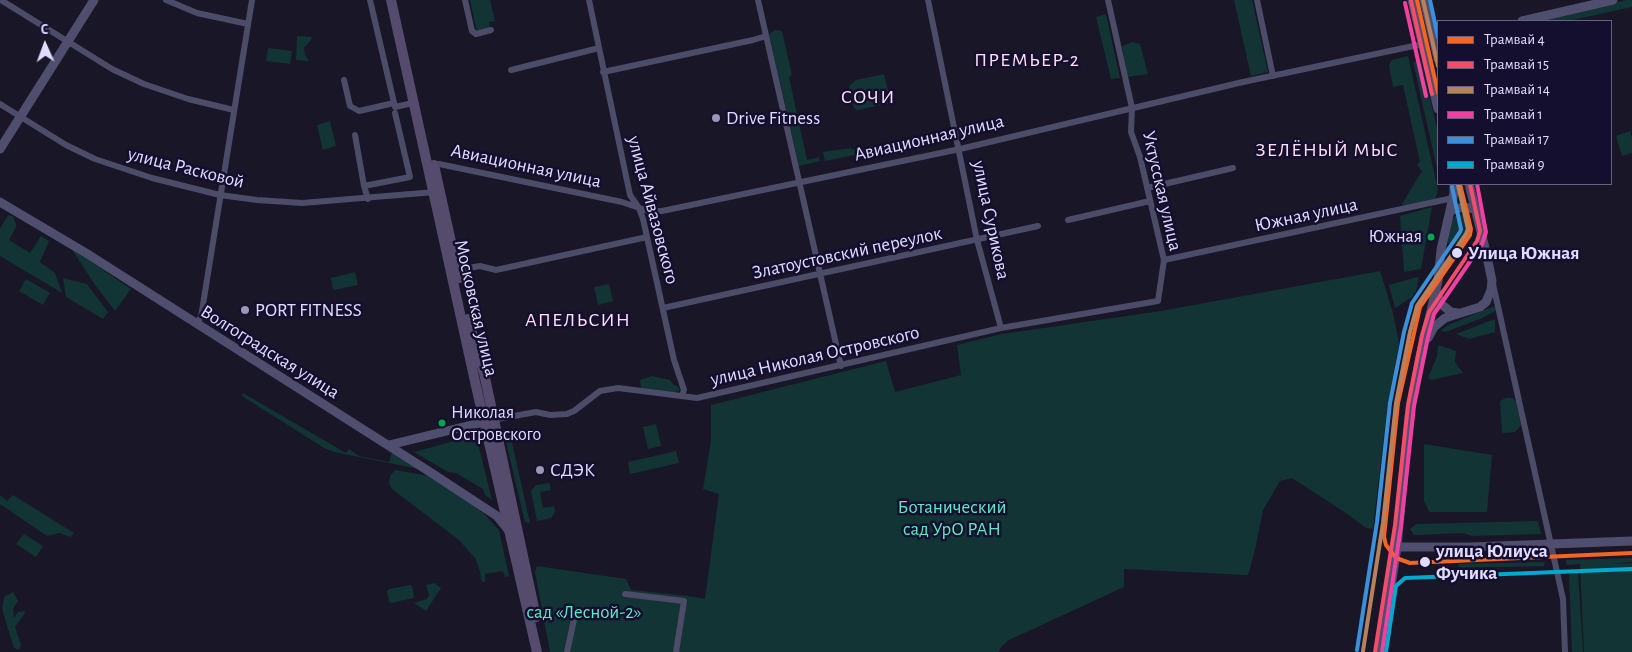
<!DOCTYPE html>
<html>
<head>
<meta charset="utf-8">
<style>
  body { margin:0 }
  #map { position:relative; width:1632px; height:652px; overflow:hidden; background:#191627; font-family:"Alegreya Sans",sans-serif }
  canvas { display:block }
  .legend { position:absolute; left:1437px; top:20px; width:175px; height:165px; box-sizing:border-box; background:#140f2e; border:1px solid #666182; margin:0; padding:6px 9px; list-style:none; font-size:15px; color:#e0dcff }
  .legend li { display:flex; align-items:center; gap:10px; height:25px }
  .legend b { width:25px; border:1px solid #666182 }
  .north { position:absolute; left:20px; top:20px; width:50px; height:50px; -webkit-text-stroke:4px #140f2e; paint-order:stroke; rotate:358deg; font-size:14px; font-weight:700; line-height:20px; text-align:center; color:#e0dcff }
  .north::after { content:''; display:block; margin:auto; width:18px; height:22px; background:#e0dcff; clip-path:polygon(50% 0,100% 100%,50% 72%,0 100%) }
</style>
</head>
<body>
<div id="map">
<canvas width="1632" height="652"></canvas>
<ul class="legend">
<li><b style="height:6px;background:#f26522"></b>Трамвай 4</li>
<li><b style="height:6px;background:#f44d6c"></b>Трамвай 15</li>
<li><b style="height:6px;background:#b6815c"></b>Трамвай 14</li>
<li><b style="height:6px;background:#f240a1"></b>Трамвай 1</li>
<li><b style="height:6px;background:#3a90db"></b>Трамвай 17</li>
<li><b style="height:6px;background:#00a9ce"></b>Трамвай 9</li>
</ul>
<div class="north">С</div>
</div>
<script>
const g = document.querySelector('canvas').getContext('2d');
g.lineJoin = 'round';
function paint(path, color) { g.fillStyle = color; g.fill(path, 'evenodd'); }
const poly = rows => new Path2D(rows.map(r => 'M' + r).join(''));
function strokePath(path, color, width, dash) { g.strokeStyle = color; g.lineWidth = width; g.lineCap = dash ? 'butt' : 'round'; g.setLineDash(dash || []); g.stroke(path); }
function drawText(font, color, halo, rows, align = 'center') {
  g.font = font + ' "Alegreya Sans",sans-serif'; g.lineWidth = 5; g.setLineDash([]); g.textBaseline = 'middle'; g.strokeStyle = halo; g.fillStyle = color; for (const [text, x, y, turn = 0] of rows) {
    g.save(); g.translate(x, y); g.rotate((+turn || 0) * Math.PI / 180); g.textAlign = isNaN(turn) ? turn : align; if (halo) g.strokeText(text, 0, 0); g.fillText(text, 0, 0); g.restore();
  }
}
const green = poly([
  [470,0,490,0,495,21,489,22,490,29,477,32],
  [1234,0,1252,0,1268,72,1251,76],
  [1626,0,1632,0,1632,7,1568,21,1536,21],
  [1106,14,1120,78,1111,79,1096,17],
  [775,30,782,31,792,75,789,77,807,160,819,157,820,161,799,166,769,34],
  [297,36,312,37,311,40,304,48,305,55,309,61,296,60],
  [1133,42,1140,44,1148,74,1128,77,1122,46],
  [268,48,292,51,290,64,266,61],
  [1408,56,1438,190,1435,200,1404,206,1402,204,1422,171,1417,165,1420,162,1403,85,1393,87,1389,65,1392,60],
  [1421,60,1438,133,1438,173,1413,62],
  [884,74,891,103,857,110,854,108,849,86,856,80],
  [330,121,336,146,323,150,317,125],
  [1630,131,1632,138,1632,153,1622,156,1616,136],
  [878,145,879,150,825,161,823,152,851,148,854,150],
  [1432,207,1421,269,1404,272,1400,216],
  [1465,213,1468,226,1466,237,1463,242,1456,244,1447,243,1451,222,1455,216],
  [8,215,13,216,16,224,16,227,9,240,30,253,41,236,49,241,40,262,55,273,62,293,0,256,0,229],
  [71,248,131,289,115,311,95,285],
  [1380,271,1393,313,1399,343,1387,410,1373,529,1366,528,1346,513,1292,478,1280,481,1263,510,1255,550,1248,575,1124,569,1124,587,1009,640,1001,647,999,652,550,652,535,572,537,566,626,579,631,590,688,596,705,599,719,494,703,489,711,441,711,405,886,361,895,392,961,375,957,345,1002,334,1161,311],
  [355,272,358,285,333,290,331,278],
  [1417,277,1419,278,1416,291,1412,297,1395,308,1389,285],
  [63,278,87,284,108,312,103,319,66,297],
  [26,279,50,293,43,305,19,291],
  [609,284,613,301,598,305,594,287],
  [1495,306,1497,310,1480,319,1445,332,1441,330,1448,325],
  [1495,319,1495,332,1469,339,1456,334],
  [1438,345,1456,351,1455,362,1463,373,1431,380,1428,378,1437,356],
  [652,376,670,380,674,385,679,387,679,391,672,393,641,388,640,380],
  [243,393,346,453,349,449,359,456,389,462,392,452,419,469,334,452,324,448,242,396],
  [1506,398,1513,398,1516,402,1521,425,1515,432,1502,433,1500,401],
  [656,424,661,446,648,449,643,427],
  [509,429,530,523,525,522,503,430],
  [476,435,492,500,485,495,483,489,456,473,448,472,414,452],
  [1424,444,1492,455,1487,512,1429,512,1424,501],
  [676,451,679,463,630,474,628,462],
  [395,470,429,476,468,500,486,516,499,530,509,576,505,577,503,571,485,574,485,582,483,582,481,580,480,571,475,558,459,540,392,489,389,484,390,476],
  [549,483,551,490,540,492,543,508,554,506,555,512,551,518,537,521,531,491,536,485],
  [0,495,7,501,13,495,74,533,71,537,59,533,47,536,0,504],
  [1538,521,1541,534,1472,536,1463,533,1414,535,1410,529,1416,524],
  [24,534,43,546,36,557,16,544],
  [1370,552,1373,552,1363,622,1359,621],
  [1632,558,1632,562,1608,564,1632,563,1632,652,1584,652,1580,564,1566,565,1566,560],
  [1545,562,1544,566,1459,568,1458,564],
  [1578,571,1583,652,1572,652,1569,573],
  [434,583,441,588,426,611,414,603,427,599,429,595,426,585],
  [410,585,412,586,414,597,413,598,391,603,389,602,387,591,389,589],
  [13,592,18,601,13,609,14,618,18,612,24,611,25,613,15,627,21,645,19,650,14,648,2,609,4,597]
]);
const street = poly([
  [1,0,112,69,144,84,188,99,234,110],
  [166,0,197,13,248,24],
  [370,0,395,107,413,103],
  [465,0,472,31,476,34,491,30],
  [589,0,630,195,639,208,643,219,674,360,684,390,682,396],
  [758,0,841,366],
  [928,0,977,240,1001,328],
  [1257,0,1273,76],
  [511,70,599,48],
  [603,72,753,40,766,36],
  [344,80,350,106,359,111,394,103],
  [0,104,66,145,95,159,152,178,220,195,257,200,302,203,435,192],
  [355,135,364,186],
  [431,167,439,164,622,202,648,211,662,211,960,149,1243,82,1423,44],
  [1147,188,1233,168],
  [368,199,364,186,410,177,395,113],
  [1068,220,1150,201],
  [1164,260,1453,198],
  [457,270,480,266,496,270,647,237],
  [1493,284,1563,599,1565,652],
  [663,308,1038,226],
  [196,324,201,317,252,0],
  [492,420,536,412,550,415,567,414,574,411,600,391,618,388,697,398,1001,328,1158,301,1164,260,1140,157,1131,132,1132,108,1108,0],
  [625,594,684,601,676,652],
  [567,652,575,615]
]);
const secondary = poly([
  [1412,0,1438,109],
  [1424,0,1438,59],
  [1522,21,1613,0],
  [0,149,94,0],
  [0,202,86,253,430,472,497,516,509,531],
  [1450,211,1463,207,1475,209],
  [1436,290,1441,304,1451,312,1458,313],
  [1428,338,1434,327,1445,318,1480,307,1486,302,1491,290,1492,281,1486,252,1469,184],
  [389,445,484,422],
  [1397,547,1471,547,1632,541],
  [1381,652,1397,547,1409,417,1420,357,1438,281,1441,250,1454,193,1454,184]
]);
const primary = poly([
  [391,0,476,386,537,652],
  [434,165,459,278],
  [468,319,484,373,536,617]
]);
const tram1 = poly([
  [1417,0,1438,93],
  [1460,184,1471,229,1470,235,1420,307,1398,403,1384,537,1386,545,1396,558,1410,563,1632,553]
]);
const tram2 = poly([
  [1411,1,1432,94],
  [1375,652,1395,525,1408,405,1422,335,1429,312,1477,241,1480,231,1470,184]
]);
const tram3 = poly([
  [1423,0,1438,66],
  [1363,651,1383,523,1396,403,1410,332,1417,306,1466,234,1468,229,1458,185]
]);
const tram4 = poly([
  [1405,3,1426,96],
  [1382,652,1401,526,1414,406,1428,337,1434,314,1482,244,1486,232,1477,184]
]);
const tram5 = poly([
  [1430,0,1438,37],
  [1357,650,1377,522,1390,403,1404,332,1412,303,1460,232,1461,229,1452,187]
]);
const tram6 = poly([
  [1386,652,1396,586,1405,578,1632,569]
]);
const markers = [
  [716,118,5,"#9a97b3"],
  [1431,237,4.5,"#00a651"],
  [1457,253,6,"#e0dcff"],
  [245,310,5,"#9a97b3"],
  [442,423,4.5,"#00a651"],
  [540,470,5,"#9a97b3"],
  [1425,562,6,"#e0dcff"]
];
const busNames = [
  ["Южная",1422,237],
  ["Николая",451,413,"left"],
  ["Островского",451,435,"left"]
];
const poiNames = [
  ["Drive Fitness",726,118],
  ["PORT FITNESS",255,310],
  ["СДЭК",550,470]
];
const streetNames = [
  ["Авиационная улица",929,138,-13],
  ["Авиационная улица",526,166,12],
  ["улица Расковой",186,168,14],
  ["Уктусская улица",1162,191,77],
  ["улица Айвазовского",653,210,75],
  ["Южная улица",1306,215,-12],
  ["улица Сурикова",991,220,78],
  ["Златоустовский переулок",847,253,-12],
  ["Московская улица",476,308,77],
  ["Волгоградская улица",270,352,32],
  ["улица Николая Островского",815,356,-13]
];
const stopNames = [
  ["Улица Южная",1468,253],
  ["улица Юлиуса",1436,551],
  ["Фучика",1436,573]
];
const parkNames = [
  ["Ботанический",952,507],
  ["сад УрО РАН",952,529],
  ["сад «Лесной-2»",584,612]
];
const neighbourhoodNames = [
  ["ПРЕМЬЕР-2",1027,60],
  ["СОЧИ",868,97],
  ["ЗЕЛЁНЫЙ МЫС",1327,150],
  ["АПЕЛЬСИН",578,320]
];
paint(green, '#123435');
strokePath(street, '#4c4b68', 6);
strokePath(secondary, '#504e6e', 9);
strokePath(primary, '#554c6d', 10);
strokePath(tram1, '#f26522', 4);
strokePath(tram2, '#f44d6c', 4);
strokePath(tram3, '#b6815c', 4);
strokePath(tram4, '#f240a1', 4);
strokePath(tram5, '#3a90db', 4);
strokePath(tram6, '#00a9ce', 4);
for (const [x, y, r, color] of markers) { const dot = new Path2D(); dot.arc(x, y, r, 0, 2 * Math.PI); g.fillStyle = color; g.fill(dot); strokePath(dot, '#140f2e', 2); }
drawText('18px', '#e0dcff', '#140f2e', busNames, 'right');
drawText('19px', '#e0dcff', '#140f2e', poiNames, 'left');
drawText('19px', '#e0dcff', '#140f2e', streetNames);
drawText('bold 19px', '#e0dcff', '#140f2e', stopNames, 'left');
drawText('19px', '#5becc6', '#140f2e', parkNames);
g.letterSpacing = '1px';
drawText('20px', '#ffdef4', '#140f2e', neighbourhoodNames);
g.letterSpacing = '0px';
</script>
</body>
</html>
